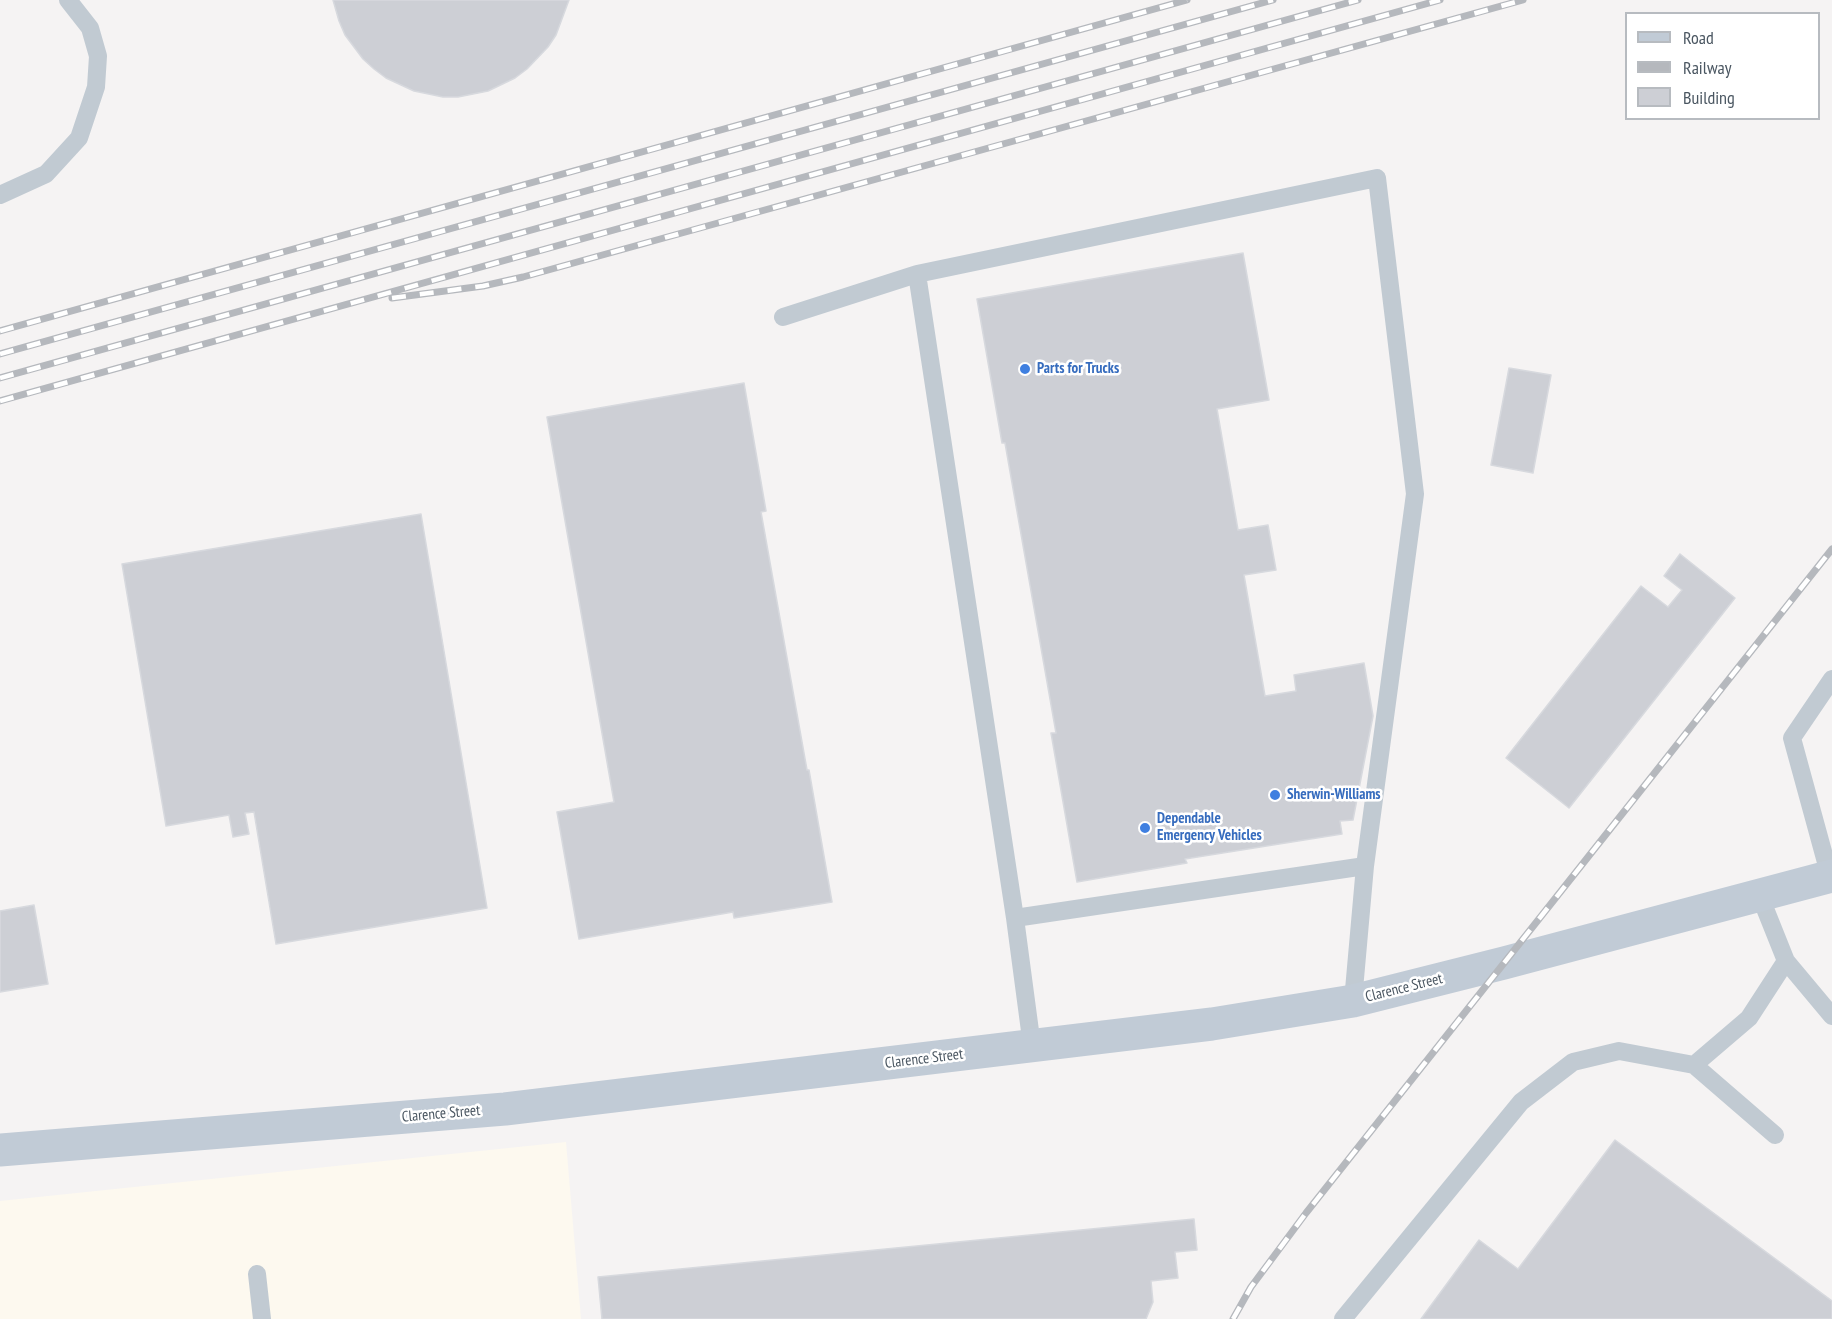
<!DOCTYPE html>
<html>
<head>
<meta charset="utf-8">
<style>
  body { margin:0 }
  #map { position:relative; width:1832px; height:1319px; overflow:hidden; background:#f5f3f3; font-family:"PT Sans Narrow",sans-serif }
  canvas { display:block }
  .legend { position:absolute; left:1625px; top:12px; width:195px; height:108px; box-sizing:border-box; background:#fff; border:2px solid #b7bbc0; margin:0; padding:8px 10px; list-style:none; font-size:18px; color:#4a5661 }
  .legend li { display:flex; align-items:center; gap:12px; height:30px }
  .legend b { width:30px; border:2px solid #b7bbc0 }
</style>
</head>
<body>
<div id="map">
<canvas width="1832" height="1319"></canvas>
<ul class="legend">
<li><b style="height:8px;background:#c1cbd6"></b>Road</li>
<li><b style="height:8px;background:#b5b8bd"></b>Railway</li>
<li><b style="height:16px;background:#cdcfd5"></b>Building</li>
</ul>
</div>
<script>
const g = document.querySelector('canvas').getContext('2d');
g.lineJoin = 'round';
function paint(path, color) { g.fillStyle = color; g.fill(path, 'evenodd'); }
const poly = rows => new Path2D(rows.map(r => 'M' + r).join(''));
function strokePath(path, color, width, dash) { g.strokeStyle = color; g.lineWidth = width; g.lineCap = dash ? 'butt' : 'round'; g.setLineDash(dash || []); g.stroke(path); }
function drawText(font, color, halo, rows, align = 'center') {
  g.font = font + ' "PT Sans Narrow",sans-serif'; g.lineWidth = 5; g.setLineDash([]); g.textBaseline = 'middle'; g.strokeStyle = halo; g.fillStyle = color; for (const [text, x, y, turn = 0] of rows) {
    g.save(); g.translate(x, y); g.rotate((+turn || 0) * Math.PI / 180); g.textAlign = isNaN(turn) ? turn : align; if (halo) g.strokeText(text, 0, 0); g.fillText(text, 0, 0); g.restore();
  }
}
const commercial = poly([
  [566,1142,581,1319,0,1319,0,1201]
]);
const building = poly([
  [333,0,569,0,556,35,548,47,527,69,515,78,488,91,458,97,443,97,414,91,386,78,374,69,363,59,345,35,339,21,333,0],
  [1243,253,1269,400,1217,409,1238,530,1268,525,1276,570,1244,575,1265,696,1296,691,1294,675,1364,663,1373,716,1353,820,1340,821,1342,834,1185,859,1187,863,1077,882,1051,733,1056,733,1005,443,1002,443,977,299,1243,253],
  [1509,368,1551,375,1533,473,1491,465,1509,368],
  [744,383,766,511,761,512,807,770,809,770,832,902,734,918,733,912,579,939,557,812,614,802,547,417,744,383],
  [421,514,487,908,276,944,254,812,245,813,249,834,233,837,229,815,166,826,122,564,421,514],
  [1680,554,1735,598,1569,808,1506,758,1641,586,1668,607,1682,590,1664,576,1680,554],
  [34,905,48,984,0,992,0,911,34,905],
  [1615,1140,1832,1301,1832,1319,1421,1319,1479,1240,1518,1269,1615,1140],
  [1194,1219,1197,1250,1175,1252,1178,1278,1151,1281,1153,1302,1146,1319,602,1319,598,1277,1194,1219]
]);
const lane = poly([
  [0,195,46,174,79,138,96,87,98,56,90,28,68,0],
  [917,274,1377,178,1415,494,1365,866,1353,1001],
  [783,317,917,274,1015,918,1032,1046],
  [1830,877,1792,738,1832,679],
  [1015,918,1365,866],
  [1786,961,1832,1016],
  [1694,1065,1775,1135],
  [257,1274,262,1319],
  [1343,1319,1521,1102,1573,1062,1619,1051,1694,1065,1749,1018,1786,961,1760,896]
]);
const secondary = poly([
  [0,1150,505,1109,1212,1024,1353,1001,1504,963,1832,876]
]);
const rail = poly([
  [392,298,483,286,523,277,1523,0],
  [0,331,1187,0],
  [0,354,1273,0],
  [0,378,1358,0],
  [0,401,1440,0],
  [1233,1319,1251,1287,1306,1213,1832,549]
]);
const markers = [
  [1025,369,6,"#3f7fe0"],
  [1275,795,6,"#3f7fe0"],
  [1145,828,6,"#3f7fe0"]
];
const shopNames = [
  ["Parts for Trucks",1037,369],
  ["Sherwin-Williams",1287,795],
  ["Dependable",1157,819],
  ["Emergency Vehicles",1157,836]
];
const streetNames = [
  ["Clarence Street",1404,988,-14],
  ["Clarence Street",924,1059,-7],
  ["Clarence Street",441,1114,-5]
];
paint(commercial, '#fdf9ef');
paint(building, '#cdcfd5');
strokePath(building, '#d7d9de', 1.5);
strokePath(lane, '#c1cad2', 18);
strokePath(secondary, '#c1cbd6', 33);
strokePath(rail, '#b5b8bd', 7);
strokePath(rail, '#fff', 4.5, [14]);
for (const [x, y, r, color] of markers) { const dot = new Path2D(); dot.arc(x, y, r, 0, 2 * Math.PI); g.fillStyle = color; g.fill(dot); strokePath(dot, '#fff', 2); }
drawText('bold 15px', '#366cbe', '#fff', shopNames, 'left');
drawText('15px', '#4a5661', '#fff', streetNames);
</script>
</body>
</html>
